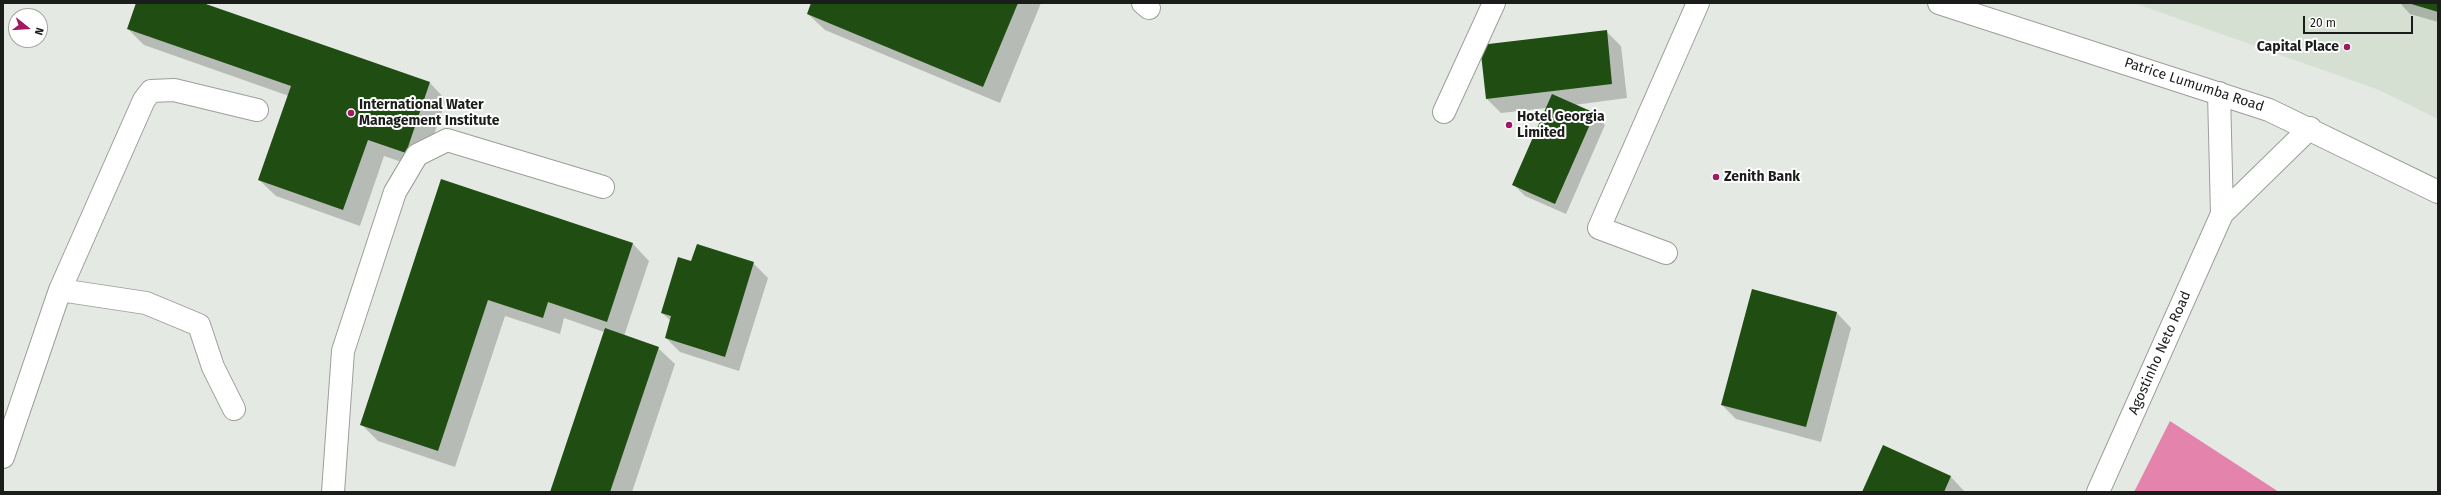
<!DOCTYPE html>
<html>
<head>
<meta charset="utf-8">
<style>
  body { margin:0 }
  #map { position:relative; width:2441px; height:495px; overflow:hidden; background:#e4eae3; font-family:"Fira Sans",sans-serif }
  canvas { display:block }
  .frame { position:absolute; inset:0; border:4px solid #1b1d1b; pointer-events:none }
  .north { position:absolute; left:8px; top:8px; width:40px; height:40px; box-sizing:border-box; background:#fff; border:1px solid #a4a5a4; border-radius:50%; rotate:107deg; font-size:11px; font-weight:700; line-height:16px; text-align:center; color:#1b1d1b }
  .north::after { content:''; display:block; margin:auto; width:14px; height:18px; background:#a21963; clip-path:polygon(50% 0,100% 100%,50% 72%,0 100%) }
  .scale { position:absolute; left:2303px; top:16px; width:110px; height:18px; box-sizing:border-box; border:2px solid #1b1d1b; border-top:0; padding-left:5px; font-size:12px; line-height:14px; white-space:nowrap; color:#1b1d1b; -webkit-text-stroke:3px #fff; paint-order:stroke }
</style>
</head>
<body>
<div id="map">
<canvas width="2441" height="495"></canvas>
<div class="frame"></div>
<div class="north">N</div>
<div class="scale">20 m</div>
</div>
<script>
const g = document.querySelector('canvas').getContext('2d');
g.lineJoin = 'round';
function paint(path, color) { g.fillStyle = color; g.fill(path, 'evenodd'); }
const poly = rows => new Path2D(rows.map(r => 'M' + r).join(''));
function strokePath(path, color, width, dash) { g.strokeStyle = color; g.lineWidth = width; g.lineCap = dash ? 'butt' : 'round'; g.setLineDash(dash || []); g.stroke(path); }
function drawText(font, color, halo, rows, align = 'center') {
  g.font = font + ' "Fira Sans",sans-serif'; g.lineWidth = 4; g.setLineDash([]); g.textBaseline = 'middle'; g.strokeStyle = halo; g.fillStyle = color; for (const [text, x, y, turn = 0] of rows) {
    g.save(); g.translate(x, y); g.rotate((+turn || 0) * Math.PI / 180); g.textAlign = isNaN(turn) ? turn : align; if (halo) g.strokeText(text, 0, 0); g.fillText(text, 0, 0); g.restore();
  }
}
const built = poly([
  [2134,3,2438,3,2438,119,2379,90]
]);
const forest = poly([
  [2170,421,2279,492,2134,492]
]);
const shadow = poly([
  [137,3,200,3,430,83,446,100,422,169,384,156,360,226,276,196,259,180,289,96,144,45,128,29],
  [812,3,1041,3,1000,103,825,30,808,14],
  [2400,3,2438,3,2438,22,2410,14],
  [1606,31,1621,46,1627,98,1574,105,1594,114,1605,125,1566,214,1525,196,1514,185,1547,108,1501,113,1487,99],
  [442,181,633,244,649,261,624,336,658,348,675,364,632,492,551,492,604,332,564,318,560,334,505,316,455,467,378,441,361,424],
  [692,262,753,263,768,278,739,371,680,352,666,338,671,321,662,313],
  [1837,313,1851,328,1821,442,1736,419,1722,405],
  [1884,446,1951,477,1965,492,1863,492]
]);
const building = poly([
  [136,3,203,3,430,82,406,153,368,140,343,210,258,180,291,86,127,29],
  [811,3,1018,3,983,87,807,14],
  [2409,3,2438,3,2438,12,2408,3],
  [1607,30,1612,84,1486,99,1480,45],
  [1552,94,1595,113,1555,204,1512,185],
  [441,179,633,243,607,322,548,302,543,318,488,300,438,451,360,425],
  [697,244,754,262,725,357,665,338,671,316,661,313,678,257,691,261],
  [1752,289,1837,312,1806,427,1721,405],
  [605,328,659,347,610,492,550,492],
  [1883,445,1951,476,1944,492,1862,492]
]);
const minor = poly([
  [1143,3,1149,8],
  [1939,3,2269,110,2438,192],
  [2219,93,2222,214],
  [1444,112,1494,3],
  [1666,253,1599,228,1698,3],
  [60,290,146,303,199,325,213,367,234,409],
  [3,457,60,290,144,100,151,91,174,90,257,110],
  [333,492,343,351,395,192,417,155,447,140,603,187],
  [2098,492,2222,214,2310,128]
]);
const markers = [
  [2347,47,4,"#a21963"],
  [351,113,4,"#a21963"],
  [1509,125,4,"#a21963"],
  [1716,177,4,"#a21963"]
];
const poiNames = [
  ["Capital Place",2339,47,"right"],
  ["International Water",359,105],
  ["Management Institute",359,121],
  ["Hotel Georgia",1517,117],
  ["Limited",1517,133],
  ["Zenith Bank",1724,177]
];
const streetNames = [
  ["Patrice Lumumba Road",2194,85,18],
  ["Agostinho Neto Road",2160,353,-66]
];
paint(built, '#d5e0d3');
paint(forest, '#e483ab');
paint(shadow, '#0003');
paint(building, '#1f4d12');
strokePath(minor, '#9a9f99', 24);
strokePath(minor, '#fff', 22);
for (const [x, y, r, color] of markers) { const dot = new Path2D(); dot.arc(x, y, r, 0, 2 * Math.PI); g.fillStyle = color; g.fill(dot); strokePath(dot, '#fff', 1.5); }
drawText('bold 14px', '#1b1d1b', '#fff', poiNames, 'left');
drawText('14px', '#1b1d1b', '#fff', streetNames);
</script>
</body>
</html>
